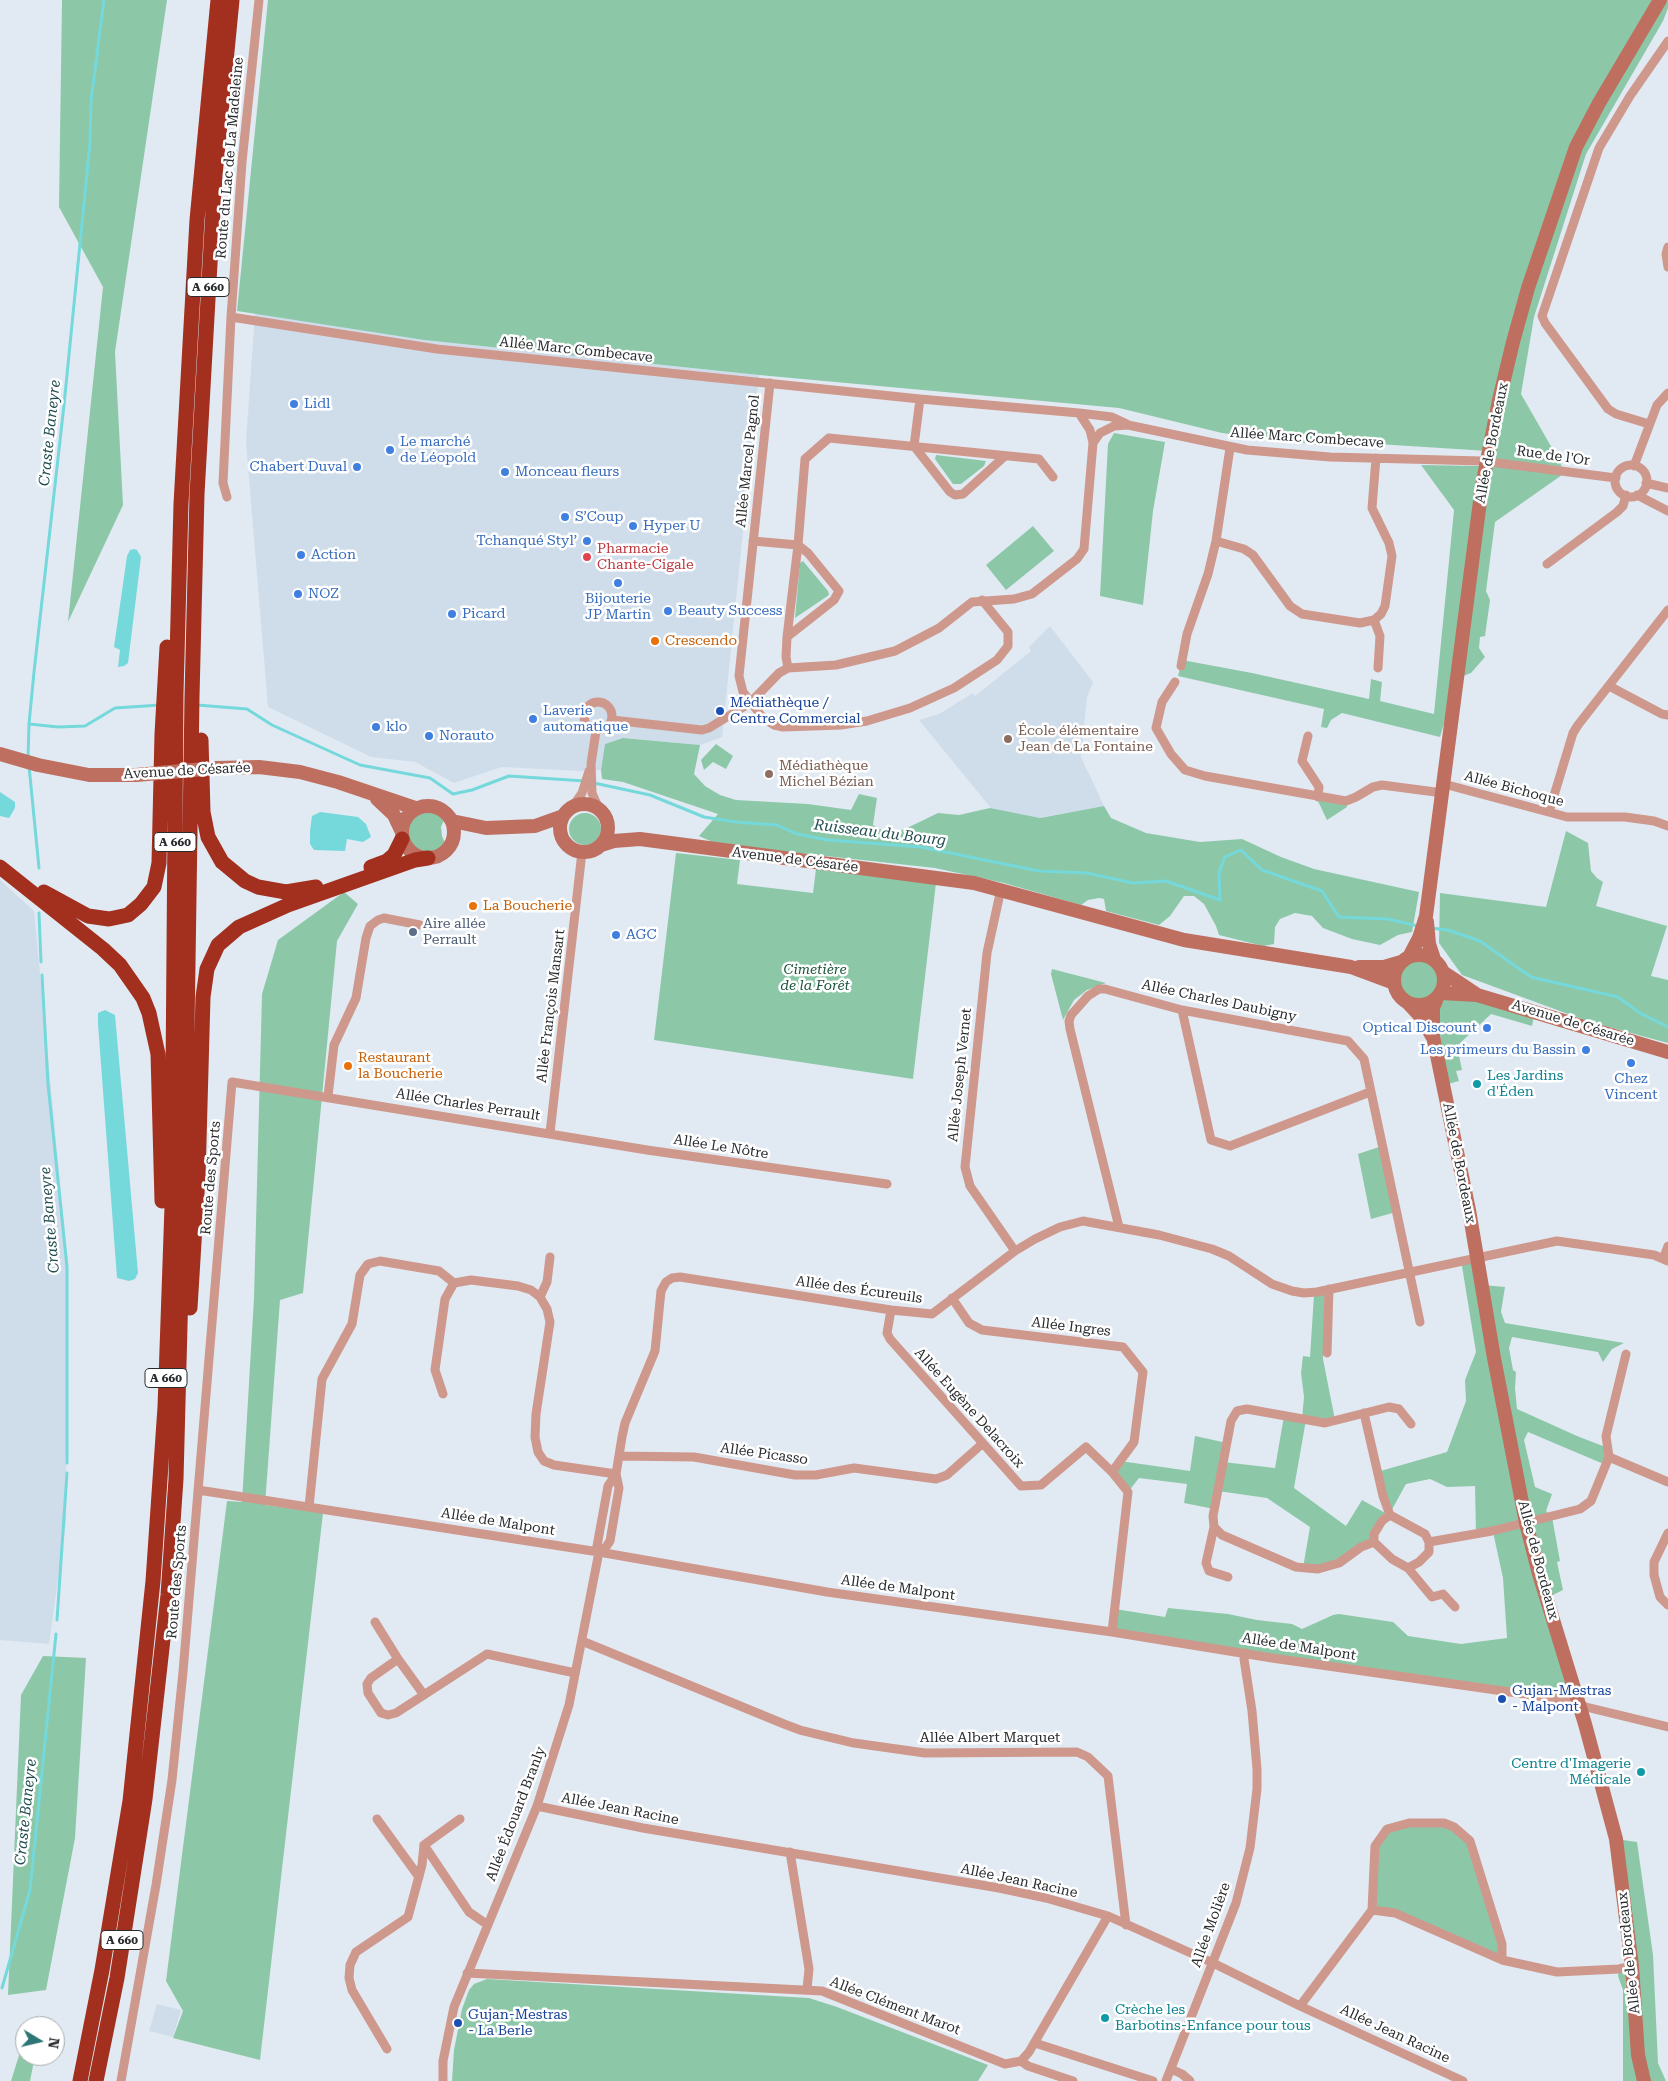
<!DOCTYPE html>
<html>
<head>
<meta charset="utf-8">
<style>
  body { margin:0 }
  #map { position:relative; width:1668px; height:2081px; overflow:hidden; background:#e1eaf3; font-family:"Roboto Serif",serif }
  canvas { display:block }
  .north { position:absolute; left:15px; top:2016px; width:50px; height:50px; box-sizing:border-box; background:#fff; border:1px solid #a9abac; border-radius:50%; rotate:99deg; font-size:14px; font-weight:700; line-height:20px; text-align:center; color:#292c2f }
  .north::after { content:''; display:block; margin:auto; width:18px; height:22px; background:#2c7675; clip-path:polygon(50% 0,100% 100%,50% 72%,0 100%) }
</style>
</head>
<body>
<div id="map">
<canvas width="1668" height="2081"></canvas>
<div class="north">N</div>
</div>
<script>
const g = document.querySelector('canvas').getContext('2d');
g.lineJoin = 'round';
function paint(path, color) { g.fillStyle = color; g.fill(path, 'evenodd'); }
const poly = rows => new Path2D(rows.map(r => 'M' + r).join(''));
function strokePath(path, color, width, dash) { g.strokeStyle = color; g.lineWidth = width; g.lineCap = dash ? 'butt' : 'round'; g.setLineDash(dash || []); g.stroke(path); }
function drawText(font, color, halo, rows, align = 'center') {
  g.font = font + ' "Roboto Serif",serif'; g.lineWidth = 5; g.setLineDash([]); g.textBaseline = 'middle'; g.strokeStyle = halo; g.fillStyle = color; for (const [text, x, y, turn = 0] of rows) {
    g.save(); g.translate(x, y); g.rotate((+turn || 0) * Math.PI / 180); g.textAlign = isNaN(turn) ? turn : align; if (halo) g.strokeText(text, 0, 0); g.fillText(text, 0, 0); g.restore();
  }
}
const built = poly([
  [255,313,424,340,759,375,722,737,700,745,623,738,605,744,601,770,580,771,502,767,454,783,415,762,371,757,268,707,246,442],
  [1050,626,1093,682,1087,697,1081,757,1104,806,1004,824,919,720,939,714,973,693,975,696,1031,651,1029,647],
  [0,880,34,911,68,1265,66,1522,49,1644,0,1640],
  [157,2004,181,2010,173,2037,149,2031]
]);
const green = poly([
  [62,0,167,0,115,352,123,505,68,622,103,287,59,207],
  [268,0,1668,0,1668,8,1663,21,1586,154,1534,317,1521,394,1560,462,1563,471,1562,475,1495,522,1486,591,1490,600,1485,636,1480,637,1479,648,1485,657,1471,673,1458,678,1488,451,1377,444,1330,446,1222,433,1119,408,759,375,424,340,237,311],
  [1114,433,1165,442,1153,511,1143,605,1100,596,1108,444],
  [936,455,986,461,984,466,961,484,953,484,935,459],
  [1421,465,1480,466,1448,710,1440,737,1342,713,1331,720,1327,728,1321,727,1324,709,1178,676,1182,660,1252,673,1369,699,1371,679,1382,682,1380,701,1434,714,1454,510],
  [1033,526,1054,551,1006,590,986,565],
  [803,561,828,591,829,595,795,618,800,563],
  [623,738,700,745,694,774,705,786,720,795,736,800,808,804,851,810,859,794,877,798,873,825,889,834,905,829,938,813,959,815,990,808,1040,818,1104,806,1111,818,1146,833,1200,842,1242,839,1281,857,1314,869,1419,892,1412,932,1398,935,1380,945,1352,939,1323,928,1312,916,1295,913,1280,919,1275,927,1274,944,1263,946,1219,935,1216,926,1204,904,1194,896,1184,896,1170,916,1159,925,1106,911,1104,899,1099,898,1088,900,1081,905,1004,883,935,868,717,844,699,836,718,814,623,782,602,779,601,770,605,744],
  [716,744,733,756,726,769,713,762,704,770,701,760],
  [1316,797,1346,801,1347,807,1327,820],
  [433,812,441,816,444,820,441,827,442,836,445,843,434,853,420,852,412,847,408,838,408,827,414,817,422,813],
  '569 829a16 16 0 1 1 32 0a16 16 0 1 1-32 0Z',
  [1566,831,1588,843,1591,871,1597,878,1603,882,1596,906,1667,926,1651,976,1668,980,1668,1043,1590,1022,1462,975,1439,943,1440,893,1546,907],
  [676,853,740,860,737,884,813,893,816,869,936,883,913,1079,654,1040],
  [344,892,358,904,337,941,303,1293,280,1300,265,1505,323,1513,260,2060,173,2038,183,2011,166,1981,227,1501,242,1502,254,1298,262,994,278,940],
  '1399 979a20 20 0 1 1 40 0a20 20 0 1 1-40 0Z',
  [1052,969,1106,983,1087,990,1074,1000,1063,1020,1051,974],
  [1447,997,1475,999,1534,1016,1532,1026,1491,1014,1457,1046,1462,1070,1456,1071,1459,1081,1448,1084,1437,1017,1439,1004],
  [1382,1146,1396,1212,1371,1219,1358,1154],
  [1477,1256,1482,1285,1505,1287,1501,1312,1505,1323,1624,1343,1612,1349,1603,1362,1598,1352,1512,1337,1509,1348,1513,1370,1516,1372,1515,1388,1517,1409,1577,1436,1608,1448,1606,1465,1528,1432,1524,1440,1535,1487,1552,1494,1546,1511,1552,1517,1560,1561,1557,1562,1563,1590,1547,1598,1578,1704,1112,1632,1115,1609,1165,1617,1168,1608,1228,1614,1257,1620,1292,1624,1302,1629,1333,1615,1339,1614,1393,1622,1408,1636,1461,1644,1507,1638,1503,1578,1493,1532,1476,1534,1475,1486,1447,1487,1430,1479,1406,1484,1374,1542,1339,1563,1303,1568,1310,1527,1267,1498,1218,1491,1214,1509,1184,1503,1187,1484,1139,1478,1128,1492,1112,1472,1120,1461,1190,1471,1195,1436,1227,1443,1223,1462,1275,1468,1284,1416,1302,1419,1304,1397,1301,1373,1303,1356,1310,1357,1314,1295,1325,1294,1323,1359,1335,1420,1306,1420,1294,1488,1346,1526,1362,1500,1389,1515,1377,1472,1447,1452,1466,1401,1465,1380,1476,1352,1461,1260],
  [43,1656,86,1658,75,1838,46,1990,8,1995,21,1695],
  [1444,1823,1470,1841,1502,1943,1502,1960,1395,1913,1372,1910,1375,1846,1387,1829],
  [1616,1839,1637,1842,1653,1955,1658,2063,1666,2081,1623,2081,1623,1990,1618,1976,1619,1969,1632,1966],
  [487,1979,809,1998,837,2007,988,2065,978,2081,452,2081,454,2050,462,2009,469,1990,474,1984],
  [25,2044,25,2056,35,2056,30,2081,11,2081,21,2049]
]);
const water = poly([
  [134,549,137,550,141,557,128,663,124,666,118,667,120,650,114,647,127,556,130,550],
  [0,792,15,802,15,808,9,818,0,816],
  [320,812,358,817,366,824,371,837,363,842,347,839,345,851,314,850,310,844,310,831,312,816],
  [105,1010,115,1015,138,1273,135,1279,129,1281,117,1278,98,1024,98,1013]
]);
const stream = poly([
  [197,705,247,709,272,725,360,765,430,778,453,794,472,790,509,776,585,781],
  [29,724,58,727,85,726,115,708,160,705],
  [28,758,29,724,34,672,64,405,90,143,91,101,104,0],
  [29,766,39,868],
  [594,783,650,795,704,817,736,822,777,825,797,834,828,840,921,847,1039,871,1087,873,1133,883,1166,881,1220,900,1219,872,1225,857,1241,850,1262,870,1322,891,1339,917,1388,919,1418,926],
  [39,913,41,962],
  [1431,928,1448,930,1480,941,1531,977,1618,997,1640,1013,1668,1027],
  [42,975,48,1084,67,1267,67,1463],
  [57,1620,67,1473],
  [2,1988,30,1890,56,1634]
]);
const street = poly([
  [1668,247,1666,254,1668,267],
  [231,317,437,349,920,399,914,446,950,492,955,495,963,494,1005,456],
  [770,383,739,676,743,692,763,718,774,725,783,727,841,725,867,721,910,708,954,688,997,660,1008,646,1008,632,982,600],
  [920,399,1079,413,1090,430,1093,443],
  [1079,413,1112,417,1127,424],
  [1649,424,1616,414,1608,409,1545,323,1542,316,1599,148,1630,96,1668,41],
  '1615 481a16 16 0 1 1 32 0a16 16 0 1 1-32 0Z',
  [1634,466,1657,405,1668,393],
  [1646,483,1668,488],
  [1637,495,1668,511],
  [227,497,223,483,231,317,242,162,259,0],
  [753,541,798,545,808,553,839,591,834,600,787,637,798,545,805,459,829,438,1039,459,1053,477],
  [1216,541,1244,549,1253,555,1290,606,1302,614,1360,623,1374,620,1381,614,1385,606,1392,556,1389,543,1372,508,1376,458],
  [1547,564,1617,512,1623,506,1626,495],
  [1374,620,1380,636,1378,668],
  [787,637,786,657,788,668],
  [1181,666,1187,634,1208,574,1216,541,1230,448],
  [1175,682,1162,702,1156,728,1171,754,1185,770,1205,776,1346,801,1356,797,1373,787,1382,785,1443,793],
  [1609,686,1662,714,1668,715],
  '584 716a14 14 0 1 1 28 0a14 14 0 1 1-28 0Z',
  [612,720,702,730,709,728,750,703,779,673,788,668,836,665,895,651,939,628,972,602,1014,599,1032,594,1077,559,1084,549,1093,443,1100,433,1114,426,1128,425,1247,450,1330,457,1482,461,1616,478],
  [596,731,591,764,592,793,599,809],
  [1308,736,1302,761,1319,787,1318,797],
  [1444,784,1567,817,1625,817,1654,821,1668,826],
  [573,806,582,793,589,771],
  [1549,812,1573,733,1578,725,1668,610],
  [1001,889,987,953,965,1167,970,1186,1015,1251],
  [1182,1010,1211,1140,1230,1146,1370,1092],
  [328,1096,334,1045,356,998,366,938,370,926,378,920,384,918,420,925],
  [550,1133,582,852],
  [1119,1227,1070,1029,1069,1021,1071,1015,1088,996,1099,989,1105,989,1182,1010,1348,1041,1364,1059,1420,1322],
  [1663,1259,1668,1246],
  [540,1297,547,1282,550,1257],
  [952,1298,969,1323,982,1330,1123,1347,1143,1372,1134,1442,1112,1472],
  [891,1310,887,1333,890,1339,1021,1486,1041,1485,1086,1447,1112,1472,1128,1492,1112,1632],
  [1327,1353,1329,1289],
  [443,1394,435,1370,445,1299,454,1283],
  [1364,1413,1383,1496,1390,1515],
  [619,1456,694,1457,795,1475,816,1475,854,1468,936,1479,947,1475,982,1444],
  [1609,1457,1606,1436,1626,1354],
  [198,1490,599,1552,827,1592,1112,1632,1272,1658,1573,1701,1586,1707,1668,1727],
  [309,1507,322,1379,352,1324,360,1275,368,1264,380,1261,439,1271,454,1283,471,1280,518,1286,531,1290,540,1297,547,1309,550,1322,536,1414,535,1437,538,1452,544,1461,554,1465,616,1474],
  [1390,1515,1425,1534,1429,1542,1429,1552,1419,1562,1408,1568,1392,1559,1374,1542,1374,1534,1382,1521,1390,1515],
  [1214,1527,1206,1563,1209,1571,1228,1577],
  [1668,1533,1654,1562,1654,1575,1660,1597,1668,1605],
  [1374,1542,1361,1547,1339,1563,1318,1569,1296,1567,1222,1535,1214,1527,1213,1516,1231,1421,1237,1411,1247,1409,1325,1423,1389,1407,1399,1409,1411,1424],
  [1429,1542,1492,1531,1580,1509,1591,1501,1609,1457,1668,1482],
  [599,1552,606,1547,610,1541,619,1488,616,1474,622,1437,625,1423,655,1351,661,1291,666,1282,672,1278,680,1277,891,1310,932,1314,1015,1251,1035,1239,1060,1227,1083,1221,1159,1235,1212,1249,1229,1256,1272,1284,1292,1291,1304,1293,1317,1292,1557,1241,1654,1255,1668,1261],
  [599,1552,597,1546,608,1486,616,1474],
  [1408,1568,1432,1597,1443,1594,1455,1607],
  [375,1622,398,1659],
  [582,1641,784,1724,800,1730,854,1743,925,1753,1077,1752,1088,1757,1108,1776,1126,1925],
  [424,1695,398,1659,371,1678,367,1684,368,1693,381,1713,388,1715,396,1713,487,1654,575,1673],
  [537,1806,643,1828,999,1888,1046,1898,1108,1916,1213,1963,1300,2006,1463,2081],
  [377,1819,419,1877],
  [460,1819,424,1845,469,1912,488,1925],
  [790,1852,809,1969,807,1989],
  [1372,1910,1375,1846,1387,1829,1409,1823,1444,1823,1454,1827,1470,1841,1502,1944,1502,1960],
  [467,1973,822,1991,1005,2064,1021,2061,1029,2052,1108,1916],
  [1300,2006,1372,1910,1395,1913,1502,1960,1557,1972,1619,1969,1632,1966],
  [1035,2043,1153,2081],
  [387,2049,352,1990,349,1978,350,1965,356,1952,408,1917,422,1865,424,1845],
  [1021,2061,1028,2066,1073,2081],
  [1171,2069,1182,2074,1190,2081],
  [121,2081,156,1885,172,1780,183,1672,232,1082,647,1150,887,1184],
  [443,2081,443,2061,454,2007,537,1806,569,1705,599,1552],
  [1166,2081,1236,1903,1250,1848,1257,1789,1257,1769,1252,1711,1244,1659,1245,1653]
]);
const secondary = poly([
  [0,754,38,765,89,775,136,775],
  [216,768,259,767,300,772,338,782,415,808],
  [377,799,394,815,401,830],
  '560 828a24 24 0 1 1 48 0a24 24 0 1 1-48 0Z',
  '402 832a26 26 0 1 1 52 0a26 26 0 1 1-52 0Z',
  [452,821,486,828,535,826,563,816],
  [601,845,614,841,640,839,974,883,1184,940,1351,967,1394,983],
  [1427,922,1429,944,1434,959],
  '1394 980a25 25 0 1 1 50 0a25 25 0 1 1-50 0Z',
  [1409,957,1419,938,1426,916,1482,486,1499,400,1513,342,1528,288,1576,147,1599,103,1660,0],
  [1359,967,1384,967,1401,962],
  [1443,972,1476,994],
  [1441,993,1477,995,1668,1052],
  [1437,998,1433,1008,1433,1036,1469,1210,1494,1358,1526,1523,1539,1574,1585,1724,1616,1839,1632,1966,1638,2055,1644,2081],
  [1408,1003,1422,1018,1432,1036]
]);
const highway = poly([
  [201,740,203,812,208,837,222,862,245,881,258,887,286,892,316,887],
  [0,867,103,949,120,965,143,998,149,1013,158,1054,162,1201],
  [371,867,387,861,394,855,402,839],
  [44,892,88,916,109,919,128,915,141,904,154,887,159,863,162,734,167,647],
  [190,1308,198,1177,203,997,207,969,218,945,239,927,288,905,415,860,428,858],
  [80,2081,102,1970,130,1801,153,1581,165,1407,172,1206,176,694,181,504,197,220,218,0],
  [96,2081,117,1978,145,1799,168,1595,176,1479,186,1096,192,697,197,494,215,175,232,0]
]);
const secondaryBridge = poly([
  [136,775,216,768]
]);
const markers = [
  [294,404,5,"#3f7fe0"],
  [390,450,5,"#3f7fe0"],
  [357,467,5,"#3f7fe0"],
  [505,472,5,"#3f7fe0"],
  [565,517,5,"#3f7fe0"],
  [633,526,5,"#3f7fe0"],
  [587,541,5,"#3f7fe0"],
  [301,555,5,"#3f7fe0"],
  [587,557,5,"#e0444e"],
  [618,583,5,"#3f7fe0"],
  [298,594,5,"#3f7fe0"],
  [668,611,5,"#3f7fe0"],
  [452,614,5,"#3f7fe0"],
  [655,641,5,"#e8710a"],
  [720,711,5,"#1a4fb4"],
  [533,719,5,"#3f7fe0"],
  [376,727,5,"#3f7fe0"],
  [429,736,5,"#3f7fe0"],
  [1008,739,5,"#8d6e63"],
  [769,774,5,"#8d6e63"],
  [473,906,5,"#e8710a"],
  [413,932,5,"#5c6f8a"],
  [616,935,5,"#3f7fe0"],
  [1487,1028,5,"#3f7fe0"],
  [1586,1050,5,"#3f7fe0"],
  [1631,1063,5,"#3f7fe0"],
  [348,1066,5,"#e8710a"],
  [1477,1084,5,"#0f9aa8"],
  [1502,1699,5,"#1a4fb4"],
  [1641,1772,5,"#0f9aa8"],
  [1105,2018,5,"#0f9aa8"],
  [458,2023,5,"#1a4fb4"]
];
const shields = [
  [208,287,42],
  [175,842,42],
  [166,1378,42],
  [122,1940,42]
];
const shieldNames = [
  ["A 660",208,287],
  ["A 660",175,842],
  ["A 660",166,1378],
  ["A 660",122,1940]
];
const streetNames = [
  ["Route du Lac de La Madeleine",230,158,-85],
  ["Allée Marc Combecave",576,350,6],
  ["Allée Marc Combecave",1307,438,4],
  ["Allée de Bordeaux",1492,443,-79],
  ["Rue de l'Or",1553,456,8],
  ["Allée Marcel Pagnol",748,461,-84],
  ["Avenue de Césarée",187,771,-3],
  ["Allée Bichoque",1514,789,15],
  ["Avenue de Césarée",795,860,7],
  ["Allée Charles Daubigny",1219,1001,12],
  ["Allée François Mansart",551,1006,-83],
  ["Avenue de Césarée",1573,1023,17],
  ["Allée Joseph Vernet",960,1075,-84],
  ["Allée Charles Perrault",468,1105,9],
  ["Allée Le Nôtre",721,1147,9],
  ["Allée de Bordeaux",1459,1163,79],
  ["Route des Sports",211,1178,-85],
  ["Allée des Écureuils",859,1290,8],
  ["Allée Ingres",1071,1327,7],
  ["Allée Eugène Delacroix",969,1408,48],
  ["Allée Picasso",764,1454,8],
  ["Allée de Malpont",498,1522,9],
  ["Allée de Bordeaux",1538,1560,75],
  ["Route des Sports",177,1582,-85],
  ["Allée de Malpont",898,1588,8],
  ["Allée de Malpont",1299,1647,9],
  ["Allée Albert Marquet",990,1738],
  ["Allée Jean Racine",620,1809,11],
  ["Allée Édouard Branly",516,1814,-69],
  ["Allée Jean Racine",1019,1881,12],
  ["Allée Molière",1211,1925,-70],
  ["Allée de Bordeaux",1629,1953,-96],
  ["Allée Clément Marot",895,2006,21],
  ["Allée Jean Racine",1395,2034,25]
];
const shopNames = [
  ["Lidl",304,404],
  ["Le marché",400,442],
  ["de Léopold",400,458],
  ["Chabert Duval",347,467,"right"],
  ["Monceau fleurs",515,472],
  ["S’Coup",575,517],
  ["Hyper U",643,526],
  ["Tchanqué Styl’",577,541,"right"],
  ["Action",311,555],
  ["NOZ",308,594],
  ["Bijouterie",618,599,"center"],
  ["JP Martin",618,615,"center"],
  ["Beauty Success",678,611],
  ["Picard",462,614],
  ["Laverie",543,711],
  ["automatique",543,727],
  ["klo",386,727],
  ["Norauto",439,736],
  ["AGC",626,935],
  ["Optical Discount",1477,1028,"right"],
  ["Les primeurs du Bassin",1576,1050,"right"],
  ["Chez",1631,1079,"center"],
  ["Vincent",1631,1095,"center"]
];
const healthNames = [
  ["Pharmacie",597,549],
  ["Chante-Cigale",597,565]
];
const foodNames = [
  ["Crescendo",665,641],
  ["La Boucherie",483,906],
  ["Restaurant",358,1058],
  ["la Boucherie",358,1074]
];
const transitNames = [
  ["Médiathèque /",730,703],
  ["Centre Commercial",730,719],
  ["Gujan-Mestras",1512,1691],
  ["- Malpont",1512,1707],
  ["Gujan-Mestras",468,2015],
  ["- La Berle",468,2031]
];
const educationNames = [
  ["École élémentaire",1018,731],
  ["Jean de La Fontaine",1018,747],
  ["Médiathèque",779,766],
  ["Michel Bézian",779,782]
];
const serviceNames = [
  ["Aire allée",423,924],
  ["Perrault",423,940]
];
const parkNames = [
  ["Cimetière",815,970],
  ["de la Forêt",815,986]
];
const cultureNames = [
  ["Les Jardins",1487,1076],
  ["d'Éden",1487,1092],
  ["Centre d'Imagerie",1631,1764,"right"],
  ["Médicale",1631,1780,"right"],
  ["Crèche les",1115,2010],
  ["Barbotins-Enfance pour tous",1115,2026]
];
const waterNames = [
  ["Craste Baneyre",50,433,-84],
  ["Ruisseau du Bourg",880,833,7],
  ["Craste Baneyre",50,1220,-95],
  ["Craste Baneyre",26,1812,-84]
];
paint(built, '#cfddeb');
paint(green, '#8cc8a8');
paint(water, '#75d8db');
strokePath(stream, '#75d8db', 3);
strokePath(street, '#cf988d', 9);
strokePath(secondary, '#be6f60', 14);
strokePath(highway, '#a3301f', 15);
strokePath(secondaryBridge, '#be6f60', 14);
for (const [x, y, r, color] of markers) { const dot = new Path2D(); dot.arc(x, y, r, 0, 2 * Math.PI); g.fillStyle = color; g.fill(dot); strokePath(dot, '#fff', 2); }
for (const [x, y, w] of shields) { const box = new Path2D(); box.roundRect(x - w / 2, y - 9.5, w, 19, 4); g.fillStyle = '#fff'; g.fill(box); strokePath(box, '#292c2f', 1); }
drawText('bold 12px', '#292c2f', null, shieldNames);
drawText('14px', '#292c2f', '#fff', streetNames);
drawText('14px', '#366cbe', '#fff', shopNames, 'left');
drawText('14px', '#be3a42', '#fff', healthNames, 'left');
drawText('14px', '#c56008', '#fff', foodNames, 'left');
drawText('14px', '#164399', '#fff', transitNames, 'left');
drawText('14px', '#785e54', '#fff', educationNames, 'left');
drawText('14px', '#4e5e75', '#fff', serviceNames, 'left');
drawText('italic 14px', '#1b553b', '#fff', parkNames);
drawText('14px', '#0d838f', '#fff', cultureNames, 'left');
drawText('italic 15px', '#214e50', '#fff', waterNames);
</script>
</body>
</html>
